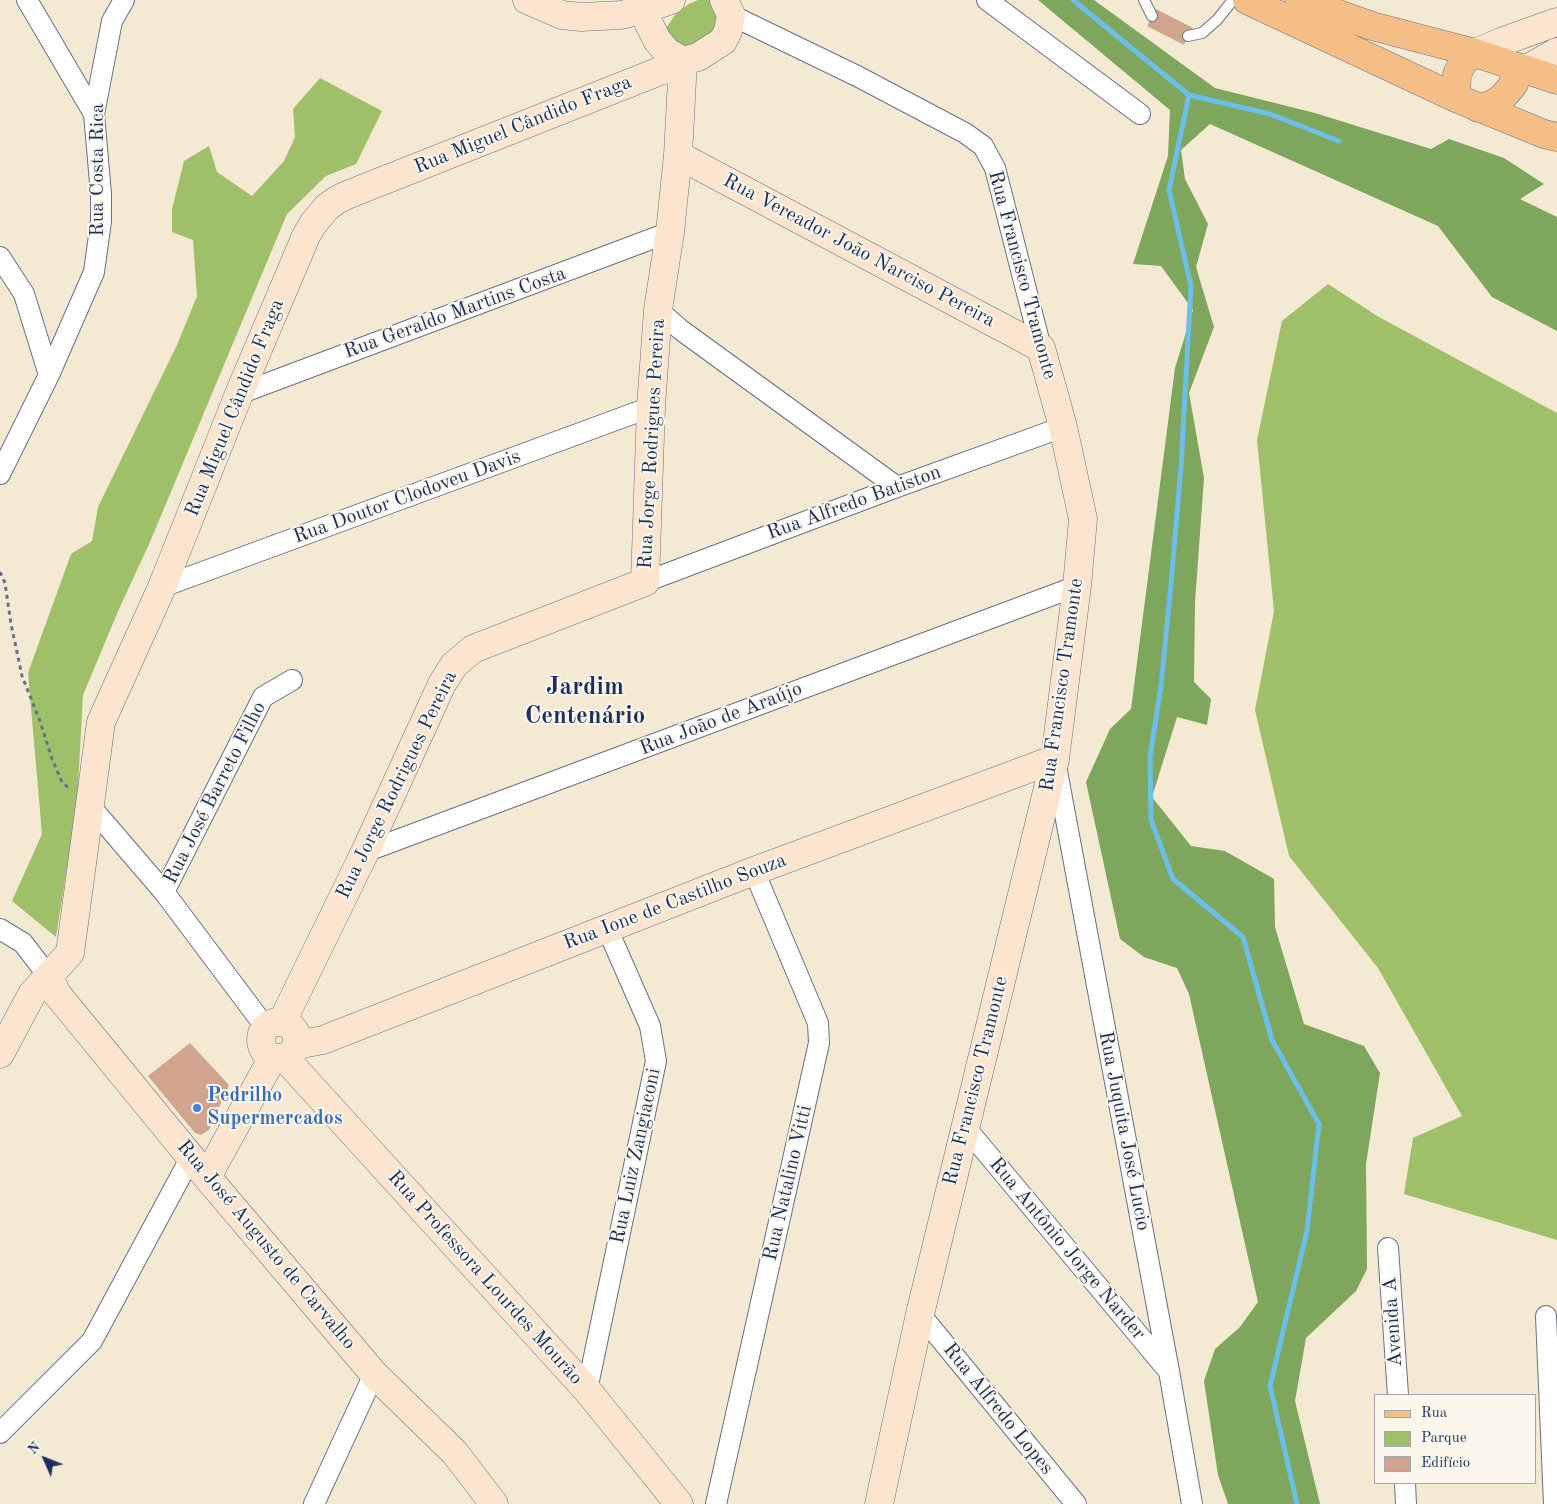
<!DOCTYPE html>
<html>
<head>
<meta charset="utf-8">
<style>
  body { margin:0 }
  #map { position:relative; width:1557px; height:1504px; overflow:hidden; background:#f4e9d2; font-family:"Old Standard TT",serif }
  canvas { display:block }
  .legend { position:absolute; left:1374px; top:1394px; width:162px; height:90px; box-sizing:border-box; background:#fbf7ec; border:1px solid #a1a7b3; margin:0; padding:6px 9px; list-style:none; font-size:15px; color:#1b2f5e }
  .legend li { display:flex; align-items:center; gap:10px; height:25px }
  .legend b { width:25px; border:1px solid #a1a7b3 }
  .north { position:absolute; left:20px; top:1434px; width:50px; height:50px; -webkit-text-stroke:4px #fbf7ec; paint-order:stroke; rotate:314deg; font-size:14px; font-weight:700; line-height:20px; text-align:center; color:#1b2f5e }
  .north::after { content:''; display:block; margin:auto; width:18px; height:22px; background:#1b2f5e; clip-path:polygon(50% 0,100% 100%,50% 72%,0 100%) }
</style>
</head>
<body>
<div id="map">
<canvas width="1557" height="1504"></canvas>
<ul class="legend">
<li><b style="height:6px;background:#f6be87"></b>Rua</li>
<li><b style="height:14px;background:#9fc069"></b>Parque</li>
<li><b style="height:14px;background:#d1a48d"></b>Edifício</li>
</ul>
<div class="north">N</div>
</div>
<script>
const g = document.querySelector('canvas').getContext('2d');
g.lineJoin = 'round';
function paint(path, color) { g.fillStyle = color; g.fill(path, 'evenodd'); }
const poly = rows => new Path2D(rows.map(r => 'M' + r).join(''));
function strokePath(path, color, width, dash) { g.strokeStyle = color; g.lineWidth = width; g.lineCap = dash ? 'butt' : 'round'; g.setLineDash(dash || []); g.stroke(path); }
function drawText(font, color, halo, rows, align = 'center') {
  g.font = font + ' "Old Standard TT",serif'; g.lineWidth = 4; g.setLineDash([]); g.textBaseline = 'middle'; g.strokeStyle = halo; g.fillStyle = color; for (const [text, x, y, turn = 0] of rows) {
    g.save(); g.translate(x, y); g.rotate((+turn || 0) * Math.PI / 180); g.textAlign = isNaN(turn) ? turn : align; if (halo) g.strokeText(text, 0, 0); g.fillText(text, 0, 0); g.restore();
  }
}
const green = poly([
  [698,0,713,0,723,18,703,45,676,48,666,28,677,12,689,4],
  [320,78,382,111,356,164,326,176,287,214,150,542,119,609,83,695,77,804,56,937,12,901,42,834,28,673,71,554,92,541,98,507,177,345,197,296,193,240,172,232,172,209,184,161,209,146,217,172,252,196,284,161,295,137,293,109],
  [1328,284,1379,317,1557,413,1557,1240,1404,1194,1413,1138,1462,1116,1378,968,1289,856,1255,710,1274,611,1257,440,1282,321]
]);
const forest = poly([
  [1038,0,1094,0,1215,88,1315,113,1431,149,1449,139,1504,158,1544,184,1520,199,1557,217,1557,331,1492,297,1438,226,1210,124,1181,150,1185,179,1208,224,1196,267,1214,327,1189,393,1204,478,1195,602,1194,682,1211,699,1207,725,1177,717,1152,797,1191,846,1225,851,1274,879,1275,927,1304,1024,1364,1046,1380,1073,1366,1164,1367,1269,1356,1291,1306,1338,1295,1401,1320,1504,1228,1504,1218,1475,1204,1381,1215,1349,1240,1327,1258,1302,1189,994,1177,968,1144,957,1120,939,1086,782,1110,729,1131,709,1175,368,1193,310,1161,266,1133,264,1168,156,1170,110]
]);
const stream = poly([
  [1073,0,1189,95,1270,114,1339,141],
  [1189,95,1169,190,1191,286,1181,467,1170,595,1161,686,1150,757,1151,820,1173,879,1243,937,1272,1040,1319,1124,1307,1231,1270,1386,1297,1504]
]);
const building = poly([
  [1156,9,1193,28,1184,45,1147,26],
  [190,1043,229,1085,209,1130,201,1135,195,1133,148,1076]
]);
const path = poly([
  [0,572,5,583,11,624,22,676,40,721,52,759,62,782,71,790]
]);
const lane = poly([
  [1144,0,1152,16],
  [1188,36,1202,33,1217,20,1233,0]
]);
const street = poly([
  [27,0,94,114],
  [987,0,1140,114],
  [731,15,857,76,965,133,983,146,995,168,1041,348],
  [0,257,24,294,49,375],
  [658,310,681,330,897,487],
  [239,394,670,232],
  [0,474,49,375,94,272,101,221,101,194,94,114,112,21,124,0],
  [645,582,897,487,1063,427],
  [162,587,651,407],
  [1056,766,1169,1371,1192,1504],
  [91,807,164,892,266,1028],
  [365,852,1077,586],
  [164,892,263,697,292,680],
  [0,929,23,943,49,977],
  [965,1127,1167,1369],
  [1388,1248,1398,1395],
  [920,1314,1076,1504],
  [1546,1316,1554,1504],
  [587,1390,656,1061,650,1026,607,928],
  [0,1433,92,1341,191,1157],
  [1405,1483,1406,1504],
  [314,1504,374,1374],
  [716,1504,819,1043,818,1023,754,871]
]);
const secondary = poly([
  [527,0,562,15,581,17,621,15,642,10,671,0],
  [642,10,657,40,667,52,683,61,698,57,723,41,728,31,731,15,724,0],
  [1475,53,1501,42,1557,22],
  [1525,70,1557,52],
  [678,155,1041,348,1063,427,1083,519,1077,586,1055,759,920,1314,879,1504],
  [49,977,57,994,207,1177,374,1374,455,1453,494,1504],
  [282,1022,365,852,442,684,454,665,473,649,645,582,651,407,658,310,670,232,678,155,683,61],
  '261 1040a18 18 0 1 1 36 0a18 18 0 1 1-36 0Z',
  [296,1045,323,1040,754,871,1055,759],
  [0,1054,32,994,70,953,101,722,162,587,239,394,306,236,313,224,327,207,337,200,347,195,660,71,683,64],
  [284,1057,587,1390,679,1504],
  [207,1177,273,1057]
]);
const primary = poly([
  [1247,0,1456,98,1544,134,1557,137],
  [1299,0,1372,26,1475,53,1557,80],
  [1456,98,1457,74,1464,61,1475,53],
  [1478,108,1491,105,1502,98,1514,84,1514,77,1525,70]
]);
const markers = [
  [197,1108,5,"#3f7fe0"]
];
const streetNames = [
  ["Rua Miguel Cândido Fraga",523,125,-22],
  ["Rua Costa Rica",98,170,-90],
  ["Rua Vereador João Narciso Pereira",859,251,28],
  ["Rua Francisco Tramonte",1022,275,75],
  ["Rua Geraldo Martins Costa",455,313,-20],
  ["Rua Miguel Cândido Fraga",235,408,-68],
  ["Rua Jorge Rodrigues Pereira",652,444,-87],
  ["Rua Doutor Clodoveu Davis",407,497,-20],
  ["Rua Alfredo Batiston",854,503,-20],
  ["Rua Francisco Tramonte",1062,685,-82],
  ["Rua João de Araújo",721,719,-21],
  ["Rua Jorge Rodrigues Pereira",397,785,-64],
  ["Rua José Barreto Filho",215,793,-63],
  ["Rua Ione de Castilho Souza",675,902,-21],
  ["Rua Francisco Tramonte",976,1081,-76],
  ["Rua Juquita José Lucio",1124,1131,79],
  ["Rua Luiz Zangiaconi",636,1156,-78],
  ["Rua Natalino Vitti",788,1183,-77],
  ["Rua José Augusto de Carvalho",266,1245,50],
  ["Rua Antônio Jorge Narder",1067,1249,50],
  ["Rua Professora Lourdes Mourão",485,1278,48],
  ["Avenida A",1393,1322,-94],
  ["Rua Alfredo Lopes",998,1409,51]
];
const shopNames = [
  ["Pedrilho",207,1096],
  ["Supermercados",207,1119]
];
const districtNames = [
  ["Jardim",585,687],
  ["Centenário",585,716]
];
paint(green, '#9fc069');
paint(forest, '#7fa65d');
strokePath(stream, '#6cbfe8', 5);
paint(building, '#d1a48d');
strokePath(lane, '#677087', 12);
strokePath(street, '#677087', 22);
strokePath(secondary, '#677087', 29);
strokePath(primary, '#677087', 29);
strokePath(path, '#677087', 3, [4, 4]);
strokePath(lane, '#fff', 10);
strokePath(street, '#fff', 20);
strokePath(secondary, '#fbe5cf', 28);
strokePath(primary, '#f6be87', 28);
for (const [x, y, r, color] of markers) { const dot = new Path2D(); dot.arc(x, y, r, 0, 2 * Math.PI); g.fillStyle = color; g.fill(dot); strokePath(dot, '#fbf7ec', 2); }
drawText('20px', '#1b2f5e', '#fbf7ec', streetNames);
drawText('bold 20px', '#366cbe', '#fbf7ec', shopNames, 'left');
drawText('bold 25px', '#1b2f5e', '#fbf7ec', districtNames);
</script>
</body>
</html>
